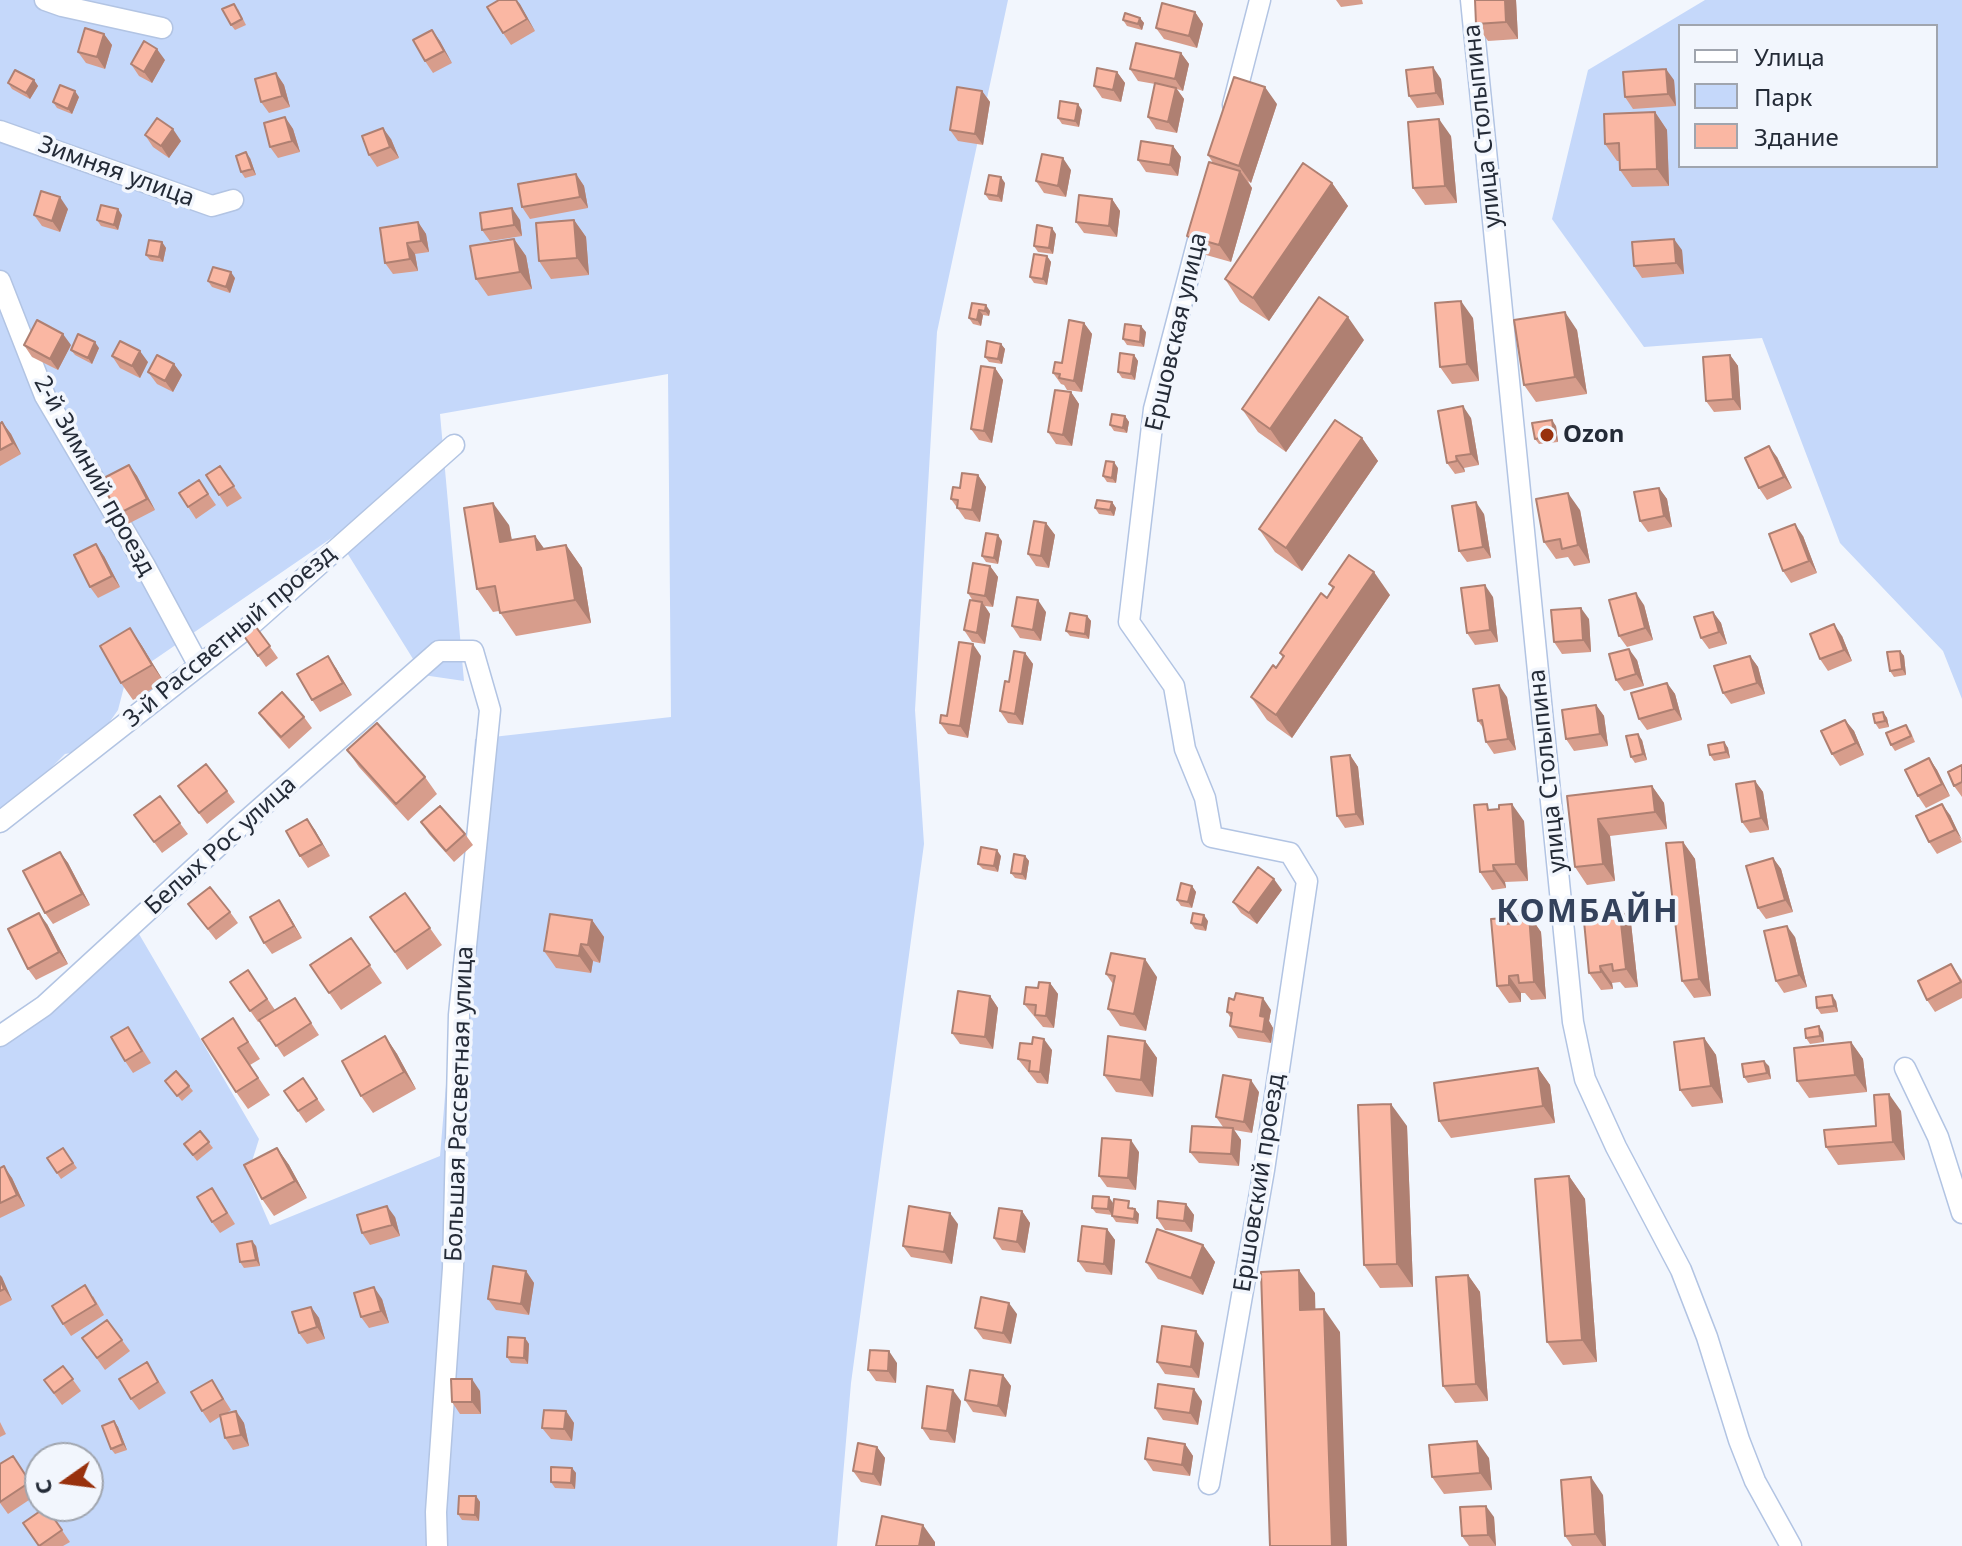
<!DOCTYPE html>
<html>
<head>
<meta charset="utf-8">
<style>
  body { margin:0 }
  #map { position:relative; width:1962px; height:1546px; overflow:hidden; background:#f2f6fd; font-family:"Noto Sans",sans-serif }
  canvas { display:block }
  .legend { position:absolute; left:1678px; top:24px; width:260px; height:144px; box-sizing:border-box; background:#f2f6fd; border:2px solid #a0a5ae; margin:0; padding:10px 14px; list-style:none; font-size:24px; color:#242b37 }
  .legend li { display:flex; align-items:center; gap:16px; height:40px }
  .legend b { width:40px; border:2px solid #a0a5ae }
  .north { position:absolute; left:24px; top:1442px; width:80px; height:80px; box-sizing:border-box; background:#f2f6fd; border:2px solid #a0a5ae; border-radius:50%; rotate:256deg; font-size:22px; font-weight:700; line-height:32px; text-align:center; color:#242b37 }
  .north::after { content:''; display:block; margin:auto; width:28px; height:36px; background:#98310d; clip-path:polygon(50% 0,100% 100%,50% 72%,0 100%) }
</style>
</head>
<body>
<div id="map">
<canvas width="1962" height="1546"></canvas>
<ul class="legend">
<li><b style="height:10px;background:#fff"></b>Улица</li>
<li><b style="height:22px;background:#c5d8fa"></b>Парк</li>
<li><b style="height:22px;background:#fab7a3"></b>Здание</li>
</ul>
<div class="north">С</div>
</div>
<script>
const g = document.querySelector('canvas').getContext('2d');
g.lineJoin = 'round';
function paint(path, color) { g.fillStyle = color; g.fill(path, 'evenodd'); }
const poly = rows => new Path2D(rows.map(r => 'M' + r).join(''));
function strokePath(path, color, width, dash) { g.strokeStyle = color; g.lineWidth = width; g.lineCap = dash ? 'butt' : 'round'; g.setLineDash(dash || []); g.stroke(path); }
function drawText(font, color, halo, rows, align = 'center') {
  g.font = font + ' "Noto Sans",sans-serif'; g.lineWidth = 7; g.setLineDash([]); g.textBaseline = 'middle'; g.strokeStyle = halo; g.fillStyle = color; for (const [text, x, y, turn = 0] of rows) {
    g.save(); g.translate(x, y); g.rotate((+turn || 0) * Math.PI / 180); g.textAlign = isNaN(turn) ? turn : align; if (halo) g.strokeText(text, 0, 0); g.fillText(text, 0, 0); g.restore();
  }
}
const green = poly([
  [0,0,1008,0,937,332,915,710,924,844,851,1383,837,1546,0,1546,0,1044,139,934,259,1139,248,1174,270,1225,440,1156,475,739,671,717,668,374,440,414,464,681,423,675,336,535,126,679,118,710,97,740,87,750,65,754,5,814,0,815],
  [40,1458,88,1458,88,1506,40,1506],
  [1705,0,1962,0,1962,699,1943,651,1840,543,1762,338,1644,347,1552,219,1588,70],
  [1680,26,1936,26,1936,166,1680,166]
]);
const street = poly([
  [45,0,62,6,162,28],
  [1471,0,1573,1022,1585,1079,1616,1147,1681,1270,1707,1337,1739,1440,1755,1481,1791,1546],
  [1233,105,1260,0],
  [0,131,212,206,233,200],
  [1202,225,1154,409,1129,622,1174,686,1185,749,1205,798,1212,837,1290,853,1307,881,1264,1170,1209,1484],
  [0,281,45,396,144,564,199,666],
  [0,822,251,625,454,445],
  [0,1036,44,1006,239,827,439,651,473,651,490,710,459,1015,453,1268,436,1512,437,1546],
  [1905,1068,1938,1137,1962,1213]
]);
const wall = poly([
  [516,0,535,31,511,45,503,33],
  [1336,0,1362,0,1363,4,1341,7],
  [1516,0,1518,39,1488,41,1476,24],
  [238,9,246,25,235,30,231,25],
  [1195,12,1203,24,1197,48,1164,39,1156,28],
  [1140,18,1144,23,1142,30,1127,26,1123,20],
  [432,30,452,63,433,73,425,61],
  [104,34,112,45,105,69,86,63,78,52],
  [1181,53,1189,64,1183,91,1177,89,1184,99,1177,133,1156,129,1148,117,1155,84,1138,81,1130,69],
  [165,60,152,83,139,76,131,64],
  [1117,72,1125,83,1121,102,1102,98,1094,86],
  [276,73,284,85,290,107,269,113,261,102],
  [1441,79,1444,105,1417,108,1409,96],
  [34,80,38,86,30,99,12,89,8,83],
  [1674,80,1676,106,1633,109,1625,97],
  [982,91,990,102,983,145,958,141,950,130],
  [79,97,72,114,57,108,53,102],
  [1277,104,1251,183,1248,181,1252,188,1231,262,1199,253,1187,236,1213,163,1208,155],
  [1082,110,1079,127,1062,124,1058,118],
  [1655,112,1667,130,1669,186,1632,187,1620,170,1620,161,1617,161,1605,144],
  [285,117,293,129,300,152,278,158,270,147],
  [145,135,181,141,169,158,153,147],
  [1451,136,1457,203,1425,205,1413,188],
  [391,139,399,158,377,167,369,155],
  [1173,146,1181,157,1178,176,1146,172,1138,160],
  [250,158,256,175,245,178,241,172],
  [1071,170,1066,197,1044,193,1036,181],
  [576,174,584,186,588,208,530,219,522,207],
  [1005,183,1002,202,989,200,985,194],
  [1332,183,1348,206,1269,321,1240,302,1225,279],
  [1112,199,1120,211,1117,237,1084,233,1076,222],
  [68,209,60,232,42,226,34,215],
  [122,215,118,230,101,226,97,220],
  [520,220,522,236,490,241,482,230],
  [574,220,586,237,589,275,551,279,539,261],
  [418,222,426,234,429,252,415,254,418,271,393,274,385,263],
  [1056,234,1053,254,1038,252,1034,246],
  [514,239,526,256,532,289,488,296,476,279],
  [162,242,166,248,163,262,150,260,146,255],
  [1682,250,1684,274,1642,278,1634,266],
  [1047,256,1051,262,1047,285,1034,283,1030,277],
  [235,278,230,293,212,287,208,281],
  [972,303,990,311,989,316,983,315,981,326,973,324,969,318],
  [1473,318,1479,381,1452,384,1440,367],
  [1084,323,1092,334,1082,392,1067,390,1064,385,1061,384,1053,373,1062,363],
  [1577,330,1587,394,1536,402,1524,385],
  [1146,332,1144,347,1127,345,1123,339],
  [1364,340,1286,452,1258,432,1242,409],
  [1001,344,1005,349,1002,364,989,362,985,357],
  [24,345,71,345,58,370,32,357],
  [99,348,92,364,75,355,71,350],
  [1134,355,1138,361,1135,380,1122,378,1118,372],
  [1730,355,1738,366,1741,410,1714,412,1706,401],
  [112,356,148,362,140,378,120,368],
  [174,364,182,375,173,392,157,384,148,372],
  [995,368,1003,380,992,443,979,440,971,429],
  [1071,392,1079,404,1072,446,1056,444,1048,432],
  [1125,416,1129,422,1127,433,1114,431,1110,425],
  [1471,418,1479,465,1464,468,1465,472,1455,474,1447,463],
  [2,422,11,434,21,454,0,466,0,424],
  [1556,426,1558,442,1539,444,1535,439],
  [1362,438,1378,461,1302,571,1275,552,1259,529],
  [1777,457,1792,488,1767,500,1759,488],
  [129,465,137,476,155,510,126,525,118,514],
  [220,466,242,498,227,507,206,475],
  [1118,468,1116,483,1107,482,1103,476],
  [978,475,986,487,980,522,965,519,951,499,960,488],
  [199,480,216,505,196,519,179,493],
  [1659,488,1667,499,1672,527,1648,532,1640,521],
  [1112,502,1116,508,1114,516,1099,514,1095,508],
  [1580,510,1590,563,1574,566,1568,557,1556,559,1544,542],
  [1484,514,1491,558,1467,562,1459,551],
  [1046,523,1055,535,1049,568,1036,566,1028,554],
  [509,525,512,540,535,536,544,549,566,545,582,568,591,623,516,636,499,611,493,612,477,589],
  [1803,536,1817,573,1791,583,1783,571],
  [1002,541,998,564,986,562,982,556],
  [104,556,120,587,98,598,90,587],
  [990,566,998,577,993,607,985,606,990,614,985,644,972,642,964,630,973,601,968,593],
  [1329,584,1390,595,1292,738,1267,720,1251,697,1283,658,1280,653,1327,598,1333,589],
  [1493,597,1498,642,1475,645,1467,633],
  [1644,605,1653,640,1627,647,1619,636],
  [1046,612,1041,641,1020,638,1012,626],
  [1713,612,1721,623,1727,644,1709,649,1701,638],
  [1087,616,1091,621,1089,639,1070,636,1066,631],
  [1589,619,1591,652,1562,654,1554,642],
  [256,627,278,658,266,667,244,636],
  [130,628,142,646,164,682,133,700,121,683],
  [1842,636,1852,661,1828,671,1820,659],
  [1900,651,1904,656,1906,675,1894,677,1890,671],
  [1025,653,1033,664,1023,725,1008,723,1000,711,1009,682],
  [981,656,968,738,948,734,940,723,947,716],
  [1750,656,1758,667,1765,694,1731,704,1723,693],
  [1637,660,1644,686,1624,691,1616,680],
  [336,668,352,695,320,712,312,700],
  [1667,683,1675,694,1682,720,1647,730,1639,719],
  [1507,697,1516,750,1494,754,1486,742,1484,729,1478,721],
  [1596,705,1604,716,1608,746,1574,751,1566,739],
  [1883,712,1887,718,1889,727,1879,729,1875,723],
  [259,713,304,717,312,728,289,749,267,724],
  [1845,720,1854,731,1864,755,1840,766,1832,754],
  [1910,730,1915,742,1895,751,1891,745],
  [1642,740,1647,760,1635,763,1631,757],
  [1724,742,1728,748,1730,758,1714,761,1710,755],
  [347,750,425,777,437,794,408,821,359,767],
  [1350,755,1358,767,1364,825,1345,828,1337,816],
  [1929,758,1937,770,1950,796,1926,808,1918,796],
  [1962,765,1962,797,1954,786],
  [1755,781,1763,792,1769,830,1750,833,1742,822],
  [178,786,227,791,235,802,207,824],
  [1652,786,1664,803,1667,829,1610,836,1615,881,1587,885,1575,867,1567,796],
  [160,796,188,834,162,853,134,815],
  [1491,810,1524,821,1528,881,1505,882,1506,888,1492,890,1480,872],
  [1950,815,1962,842,1937,854,1929,842],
  [307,819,330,856,308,868,300,856],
  [421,822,465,834,473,845,454,862,429,834],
  [1683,842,1695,859,1711,996,1694,998,1682,981],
  [60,852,68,863,90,905,53,924,45,913],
  [1001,856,998,872,983,869,978,864],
  [1025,856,1029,861,1026,880,1015,878,1011,873],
  [1773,858,1781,869,1793,912,1766,919,1758,908],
  [1192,886,1196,892,1192,908,1181,906,1177,900],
  [1282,890,1257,924,1241,913,1233,902],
  [405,893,442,945,407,970,370,917],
  [188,904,230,912,238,923,216,940],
  [287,912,302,938,272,954,264,943],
  [1529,915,1541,932,1546,999,1531,1000,1525,993,1521,993,1521,1002,1509,1003,1497,986,1505,918,1509,923,1515,923],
  [1598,916,1631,923,1638,987,1625,988,1620,982,1612,983,1613,989,1601,990,1589,973],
  [592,920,604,937,600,963,593,961,591,973,556,968,544,951],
  [1208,921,1206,931,1195,929,1191,923],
  [47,924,68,964,36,980,28,969],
  [1795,937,1807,987,1784,993,1776,981],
  [351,938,382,983,341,1010,310,965],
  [1951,964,1962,980,1962,998,1935,1012,1927,1000],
  [248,970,275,1010,295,998,319,1035,284,1057,260,1021,258,1022,230,982],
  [1106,974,1157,977,1146,1031,1120,1026,1108,1009,1113,984],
  [1050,983,1058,994,1054,1028,1043,1027,1024,1004,1038,988],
  [990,996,998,1008,993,1049,960,1044,952,1033],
  [1234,1000,1271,1010,1269,1021,1273,1028,1271,1043,1238,1038,1230,1026,1231,1018,1227,1012],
  [1836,1001,1838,1012,1821,1014,1817,1008],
  [233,1018,260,1059,250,1065,270,1095,248,1109,236,1092],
  [1823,1032,1824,1042,1810,1044,1806,1038],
  [385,1036,397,1054,416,1089,373,1113,361,1096],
  [1704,1038,1716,1055,1723,1103,1692,1107,1680,1090],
  [136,1039,151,1063,133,1073,125,1061],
  [1145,1041,1157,1058,1153,1097,1116,1092,1104,1075],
  [1851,1042,1863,1059,1867,1092,1809,1098,1797,1081],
  [1032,1044,1052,1050,1048,1084,1037,1083,1018,1059],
  [1769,1066,1771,1079,1748,1083,1744,1077],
  [1538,1068,1550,1085,1555,1123,1451,1138,1439,1121],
  [303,1078,325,1110,306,1123,284,1091],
  [165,1081,189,1086,193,1091,182,1101],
  [1259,1092,1252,1133,1234,1130,1241,1140,1239,1166,1199,1163,1190,1152,1223,1127,1216,1117],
  [1901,1111,1905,1160,1838,1165,1826,1147,1876,1126],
  [1407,1126,1413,1287,1380,1288,1364,1265],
  [200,1131,213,1148,197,1161,184,1144],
  [63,1148,77,1168,61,1179,47,1158],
  [277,1148,289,1165,307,1198,274,1216,262,1199],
  [1139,1152,1136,1190,1107,1187,1099,1176],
  [0,1168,12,1178,25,1206,0,1218],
  [1569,1176,1585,1199,1597,1362,1563,1365,1547,1342],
  [1109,1197,1112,1215,1096,1213,1092,1208],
  [220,1200,235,1224,220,1233,212,1222],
  [1186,1204,1194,1215,1192,1232,1165,1230,1157,1218],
  [1133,1207,1133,1208,1139,1214,1138,1224,1116,1222,1112,1216],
  [1022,1211,1030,1223,1025,1253,1002,1250,994,1238],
  [395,1217,400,1236,370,1245,362,1233],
  [958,1224,952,1264,911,1257,903,1246],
  [1107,1229,1115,1240,1112,1275,1086,1272,1078,1261],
  [1203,1245,1215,1262,1203,1295,1158,1279,1146,1262],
  [256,1246,260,1266,244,1268,240,1262],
  [526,1271,534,1283,529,1315,496,1310,488,1299],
  [0,1275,12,1300,0,1306],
  [1468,1275,1480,1292,1488,1401,1455,1403,1443,1386],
  [93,1296,104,1315,71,1336,63,1324],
  [382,1299,389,1323,369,1328,361,1317],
  [311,1307,319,1318,325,1339,307,1344,299,1333],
  [1017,1314,1011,1344,983,1339,975,1328],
  [107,1320,130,1351,105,1370,82,1338],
  [525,1338,529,1344,528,1364,511,1363,507,1357],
  [1204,1343,1199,1378,1165,1374,1157,1362],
  [147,1362,166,1393,139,1410,131,1399],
  [897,1363,896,1383,876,1381,868,1370],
  [63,1366,81,1391,62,1405,44,1380],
  [1003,1375,1011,1386,1006,1417,973,1412,965,1400],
  [212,1380,231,1410,225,1414,236,1411,244,1423,249,1446,233,1450,225,1438,221,1416,210,1423,202,1411],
  [480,1391,481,1414,460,1414,452,1402],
  [961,1401,955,1443,930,1440,922,1428],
  [1202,1401,1198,1425,1163,1420,1155,1408],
  [566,1411,574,1423,572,1441,551,1439,542,1428],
  [114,1421,118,1427,127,1450,115,1454,111,1449],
  [0,1422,6,1434,0,1437],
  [1185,1444,1193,1456,1190,1476,1153,1471,1145,1459],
  [877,1447,885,1458,881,1486,861,1482,853,1471],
  [13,1456,38,1494,8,1514,0,1503,0,1464],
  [1489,1458,1492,1490,1444,1494,1432,1477],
  [572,1468,576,1473,575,1489,555,1488,551,1482],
  [1603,1495,1606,1546,1572,1546,1565,1536],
  [476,1496,480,1502,479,1521,462,1520,458,1514],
  [46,1507,70,1542,63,1546,39,1546],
  [1494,1517,1496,1546,1469,1546,1462,1536]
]);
const shadedWall = poly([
  [516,0,520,4,535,31,527,19],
  [1505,0,1516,0,1518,39,1506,22],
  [1195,12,1203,24,1197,48,1189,36],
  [1140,18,1144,23,1142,30,1138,24],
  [432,30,440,41,452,63,444,51],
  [104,34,112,45,105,69,97,57],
  [157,49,165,60,152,83,144,72],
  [1181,53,1189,64,1183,91,1175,79],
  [1433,67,1441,79,1444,105,1436,93],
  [1666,69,1674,80,1676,106,1668,94],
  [1117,72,1125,83,1121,102,1113,90],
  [276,73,284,85,290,107,282,96],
  [34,80,38,86,30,99,26,93],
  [1265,87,1277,104,1251,183,1239,166],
  [1176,88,1184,99,1177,133,1168,122],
  [75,91,79,97,72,114,68,109],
  [982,91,990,102,983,145,975,134],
  [1078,104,1082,110,1079,127,1075,121],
  [1655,112,1667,130,1669,186,1657,169],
  [285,117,293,129,300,152,292,141],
  [1439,119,1451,136,1457,203,1445,186],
  [383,128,391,139,399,158,390,147],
  [173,129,181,141,169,158,161,146],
  [1173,146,1181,157,1178,176,1170,165],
  [246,152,250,158,256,175,252,169],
  [1063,158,1071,170,1066,197,1058,186],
  [1240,171,1252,188,1231,262,1219,245],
  [576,174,584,186,588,208,580,197],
  [1001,177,1005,183,1002,202,998,196],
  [1332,183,1348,206,1269,321,1253,298],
  [60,197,68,209,60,232,52,221],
  [1112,199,1120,211,1117,237,1109,226],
  [512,208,520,220,522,236,514,225],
  [118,209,122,215,118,230,114,225],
  [574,220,586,237,589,275,577,258],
  [418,222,426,234,429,252,421,241],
  [1052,228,1056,234,1053,254,1049,248],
  [514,239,526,256,532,289,520,272],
  [1674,239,1682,250,1684,274,1676,263],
  [162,242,166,248,163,262,159,257],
  [407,243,415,254,418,271,410,259],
  [1047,256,1051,262,1047,285,1043,279],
  [231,272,235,278,230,293,226,287],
  [1461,301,1473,318,1479,381,1467,364],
  [986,305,990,311,989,316,985,311],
  [979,310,983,315,981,326,977,320],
  [1565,312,1577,330,1587,394,1575,377],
  [1348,317,1364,340,1286,452,1270,429],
  [1084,323,1092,334,1082,392,1074,381],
  [1141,326,1146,332,1144,347,1140,342],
  [63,334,71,345,58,370,50,359],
  [95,342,99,348,92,364,88,358],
  [1001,344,1005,349,1002,364,998,359],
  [140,351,148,362,140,378,132,366],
  [1134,355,1138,361,1135,380,1131,374],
  [1730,355,1738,366,1741,410,1733,399],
  [174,364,182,375,173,392,165,381],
  [995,368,1003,380,992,443,984,431],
  [1071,392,1079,404,1072,446,1063,435],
  [1463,406,1471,418,1479,465,1471,454],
  [1125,416,1129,422,1127,433,1123,428],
  [1552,420,1556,426,1558,442,1554,436],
  [2,422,11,434,21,454,13,443],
  [1362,438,1378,461,1302,571,1286,548],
  [1769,446,1777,457,1792,488,1784,477],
  [1456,456,1464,468,1465,472,1457,461],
  [1114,462,1118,468,1116,483,1112,478],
  [129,465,137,476,155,510,147,499],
  [978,475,986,487,980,522,972,510],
  [1659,488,1667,499,1672,527,1664,516],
  [1568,493,1580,510,1590,563,1578,545],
  [1112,502,1116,508,1114,516,1110,510],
  [1476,502,1484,514,1491,558,1483,547],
  [493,503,509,525,516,564,500,542],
  [1046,523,1055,535,1049,568,1041,556],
  [1795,524,1803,536,1817,573,1809,561],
  [998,535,1002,541,998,564,994,558],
  [535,536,551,558,537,550],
  [96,544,104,556,120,587,112,576],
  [566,545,582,568,591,623,575,600],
  [990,566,998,577,993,607,985,596],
  [1374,572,1390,595,1292,738,1276,715],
  [1485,585,1493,597,1498,642,1490,630],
  [1636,593,1644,605,1653,640,1645,628],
  [1038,600,1046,612,1041,641,1033,630],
  [982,602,990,614,985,644,977,633],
  [1581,608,1589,619,1591,652,1583,640],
  [1713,612,1721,623,1727,644,1719,632],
  [1087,616,1091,621,1089,639,1085,634],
  [1834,624,1842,636,1852,661,1844,650],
  [130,628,142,646,164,682,152,665],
  [973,644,981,656,968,738,960,726],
  [1629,649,1637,660,1644,686,1636,674],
  [1900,651,1904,656,1906,675,1902,669],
  [1025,653,1033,664,1023,725,1015,714],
  [328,656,336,668,352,695,343,683],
  [1750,656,1758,667,1765,694,1757,683],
  [1667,683,1675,694,1682,720,1674,709],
  [1499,685,1507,697,1516,750,1508,739],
  [1596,705,1604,716,1608,746,1600,734],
  [1883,712,1887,718,1889,727,1885,721],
  [1845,720,1854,731,1864,755,1856,743],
  [1638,734,1642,740,1647,760,1643,754],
  [1724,742,1728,748,1730,758,1726,752],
  [1350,755,1358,767,1364,825,1356,814],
  [1929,758,1937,770,1950,796,1942,784],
  [1755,781,1763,792,1769,830,1761,818],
  [1652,786,1664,803,1667,829,1655,812],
  [1512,804,1524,821,1528,881,1516,864],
  [1942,804,1950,815,1962,840,1955,830],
  [307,819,315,830,330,856,322,844],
  [1598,819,1610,836,1615,881,1603,864],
  [1683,842,1695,859,1711,996,1699,979],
  [997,850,1001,856,998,872,994,866],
  [60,852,68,863,90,905,82,894],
  [1025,856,1029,861,1026,880,1022,874],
  [1773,858,1781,869,1793,912,1785,900],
  [1493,865,1505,882,1506,888,1494,871],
  [1274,879,1282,890,1257,924,1249,913],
  [1192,886,1196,892,1192,908,1188,902],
  [279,900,287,912,302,938,294,926],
  [1619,905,1631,923,1638,987,1626,969],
  [39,913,47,924,68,964,59,952],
  [1204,915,1208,921,1206,931,1202,925],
  [1529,915,1541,932,1546,999,1534,982],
  [592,920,604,937,600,963,588,945],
  [1787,926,1795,937,1807,987,1799,975],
  [581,944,593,961,591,973,579,956],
  [1145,959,1157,977,1146,1031,1134,1014],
  [1600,966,1612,983,1613,989,1601,972],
  [1509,976,1521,993,1521,1002,1509,985],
  [1050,983,1058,994,1054,1028,1046,1016],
  [1832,995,1836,1001,1838,1012,1834,1006],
  [990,996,998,1008,993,1049,985,1037],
  [1263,998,1271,1010,1269,1021,1273,1028,1271,1043,1263,1032,1260,1016],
  [1819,1026,1823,1032,1824,1042,1820,1036],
  [385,1036,397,1054,416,1089,404,1072],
  [1704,1038,1716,1055,1723,1103,1711,1086],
  [1044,1039,1052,1050,1048,1084,1040,1072],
  [1145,1041,1157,1058,1153,1097,1141,1080],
  [1851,1042,1863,1059,1867,1092,1855,1075],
  [1764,1061,1769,1066,1771,1079,1767,1073],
  [1538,1068,1550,1085,1555,1123,1543,1106],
  [1251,1080,1259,1092,1252,1133,1244,1122],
  [1889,1094,1901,1111,1905,1160,1893,1142],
  [1391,1104,1407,1126,1413,1287,1397,1264],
  [1233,1128,1241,1140,1239,1166,1231,1154],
  [1131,1140,1139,1152,1136,1190,1128,1178],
  [277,1148,289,1165,307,1198,295,1181],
  [4,1166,12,1178,25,1206,17,1195],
  [1569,1176,1585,1199,1597,1362,1582,1340],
  [1109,1197,1113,1203,1112,1215,1108,1209],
  [1186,1204,1194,1215,1192,1232,1184,1221],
  [387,1206,395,1217,400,1236,392,1225],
  [1135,1209,1139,1214,1138,1224,1134,1219],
  [1022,1211,1030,1223,1025,1253,1017,1242],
  [950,1213,958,1224,952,1264,944,1252],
  [1107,1229,1115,1240,1112,1275,1104,1264],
  [252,1241,256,1246,260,1266,256,1260],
  [1203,1245,1215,1262,1203,1295,1191,1278],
  [1299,1270,1315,1293,1316,1333,1300,1310],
  [526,1271,534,1283,529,1315,521,1304],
  [0,1275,2,1277,12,1300,4,1289,0,1279],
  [1468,1275,1480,1292,1488,1401,1476,1384],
  [374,1287,382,1299,389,1323,381,1311],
  [1009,1303,1017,1314,1011,1344,1003,1333],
  [311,1307,319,1318,325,1339,317,1327],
  [1324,1309,1340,1332,1347,1546,1332,1546],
  [1196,1331,1204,1343,1199,1378,1191,1367],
  [525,1338,529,1344,528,1364,524,1358],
  [889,1351,897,1363,896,1383,888,1371],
  [1003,1375,1011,1386,1006,1417,998,1406],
  [472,1379,480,1391,481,1414,472,1402],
  [1194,1389,1202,1401,1198,1425,1190,1413],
  [953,1390,961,1401,955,1443,947,1431],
  [236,1411,244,1423,249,1446,241,1435],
  [566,1411,574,1423,572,1441,564,1429],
  [114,1421,118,1427,127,1450,123,1444],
  [1477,1441,1489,1458,1492,1490,1480,1473],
  [1185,1444,1193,1456,1190,1476,1182,1465],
  [877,1447,885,1458,881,1486,873,1474],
  [572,1468,576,1473,575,1489,571,1483],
  [1591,1477,1603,1495,1606,1546,1603,1546,1595,1534],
  [476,1496,480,1502,479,1521,475,1515],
  [1486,1506,1494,1517,1496,1546,1488,1535],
  [923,1525,935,1542,935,1546,919,1546]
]);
const building = poly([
  [499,0,516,0,527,19,503,33,487,7,499,0],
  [1475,0,1505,0,1506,22,1476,24,1475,0],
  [1162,3,1195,12,1189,36,1156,28,1162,3],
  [234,4,242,19,231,25,222,9,234,4],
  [1125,13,1140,18,1138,24,1123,20,1125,13],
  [85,28,104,34,97,57,78,52,85,28],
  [432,30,444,51,425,61,413,40,432,30],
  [144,41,157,49,144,72,131,64,144,41],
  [1136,43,1181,53,1175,79,1130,69,1136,43],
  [1433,67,1436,93,1409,96,1406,70,1433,67],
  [1097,68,1117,72,1113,90,1094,86,1097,68],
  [1666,69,1668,94,1625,97,1623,72,1666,69],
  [15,70,34,80,26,93,8,83,15,70],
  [276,73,282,96,261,102,255,79,276,73],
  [1234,77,1265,87,1239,166,1208,155,1234,77],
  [1155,83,1176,88,1168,122,1148,117,1155,83],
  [60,85,75,91,68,109,53,102,60,85],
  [957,87,982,91,975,134,950,130,957,87],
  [1060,101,1078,104,1075,121,1058,118,1060,101],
  [1655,112,1657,169,1620,170,1619,143,1605,144,1604,114,1655,112],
  [285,117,292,141,270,147,264,123,285,117],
  [157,118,173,129,161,146,145,135,157,118],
  [1439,119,1445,186,1413,188,1408,122,1439,119],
  [383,128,390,147,369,155,362,136,383,128],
  [1141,141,1173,146,1170,165,1138,160,1141,141],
  [246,152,252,169,241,172,236,156,246,152],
  [1042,154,1063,158,1058,186,1036,181,1042,154],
  [1209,162,1240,171,1219,245,1187,236,1209,162],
  [1303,163,1332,183,1253,298,1225,279,1303,163],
  [576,174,580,197,522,207,518,184,576,174],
  [989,175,1001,177,998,196,985,194,989,175],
  [41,191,60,197,52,221,34,215,41,191],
  [1079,195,1112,199,1109,226,1076,222,1079,195],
  [101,205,118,209,114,225,97,220,101,205],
  [512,208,514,225,482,230,480,213,512,208],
  [574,220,577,258,539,261,536,223,574,220],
  [418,222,421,241,407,243,410,259,385,263,380,228,418,222],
  [1037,225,1052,228,1049,248,1034,246,1037,225],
  [514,239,520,272,476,279,470,246,514,239],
  [1674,239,1676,263,1634,266,1632,242,1674,239],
  [149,240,162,242,159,257,146,255,149,240],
  [1034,254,1047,256,1043,279,1030,277,1034,254],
  [213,267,231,272,226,287,208,281,213,267],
  [1319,297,1348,317,1270,429,1242,409,1319,297],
  [1461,301,1467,364,1440,367,1435,303,1461,301],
  [972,303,986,305,985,311,979,310,977,320,969,318,972,303],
  [1565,312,1575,377,1524,385,1514,320,1565,312],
  [37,320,63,334,50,359,24,345,37,320],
  [1069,320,1084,323,1074,381,1059,378,1060,374,1053,373,1055,362,1062,363,1069,320],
  [1125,324,1141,326,1140,342,1123,339,1125,324],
  [78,334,95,342,88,358,71,350,78,334],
  [120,341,140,351,132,366,112,356,120,341],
  [987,341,1001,344,998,359,985,357,987,341],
  [1120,353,1134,355,1131,374,1118,372,1120,353],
  [157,355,174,364,165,381,148,372,157,355],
  [1730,355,1733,399,1706,401,1703,357,1730,355],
  [981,366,995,368,984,431,971,429,981,366],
  [1055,390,1071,392,1063,435,1048,432,1055,390],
  [1463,406,1471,454,1456,456,1457,461,1447,463,1438,411,1463,406],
  [1112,414,1125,416,1123,428,1110,425,1112,414],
  [1335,420,1362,438,1286,548,1259,529,1335,420],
  [1552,420,1554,436,1535,439,1532,423,1552,420],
  [2,422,13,443,0,450,0,424,2,422],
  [1769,446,1784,477,1759,488,1745,458,1769,446],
  [1106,461,1114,462,1112,478,1103,476,1106,461],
  [129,465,147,499,118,514,100,480,129,465],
  [220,466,234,486,219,495,206,475,220,466],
  [962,473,978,475,972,510,957,508,958,500,951,499,953,487,960,488,962,473],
  [199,480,208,494,188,507,179,493,199,480],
  [1659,488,1664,516,1640,521,1634,492,1659,488],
  [1568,493,1578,545,1562,549,1560,539,1544,542,1536,499,1568,493],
  [1097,500,1112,502,1110,510,1095,508,1097,500],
  [1476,502,1483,547,1459,551,1452,506,1476,502],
  [493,503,500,542,535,536,537,550,566,545,575,600,500,613,495,586,477,589,464,508,493,503],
  [1034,521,1046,523,1041,556,1028,554,1034,521],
  [1795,524,1809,561,1783,571,1769,534,1795,524],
  [986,533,998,535,994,558,982,556,986,533],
  [96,544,112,576,90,587,74,555,96,544],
  [1349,555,1374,572,1276,715,1251,697,1273,665,1276,668,1284,656,1280,653,1321,593,1327,598,1334,587,1329,584,1349,555],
  [973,563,990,566,985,596,968,593,973,563],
  [1485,585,1490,630,1467,633,1461,588,1485,585],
  [1636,593,1645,628,1619,636,1609,600,1636,593],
  [1017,597,1038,600,1033,630,1012,626,1017,597],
  [970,600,982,602,977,633,964,630,970,600],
  [1581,608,1583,640,1554,642,1551,610,1581,608],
  [1713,612,1719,632,1701,638,1694,617,1713,612],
  [1070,613,1087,616,1085,634,1066,631,1070,613],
  [1834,624,1844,650,1820,659,1810,634,1834,624],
  [256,627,270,646,258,656,244,636,256,627],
  [130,628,152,665,121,683,100,646,130,628],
  [959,642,973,644,960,726,940,723,941,715,947,716,959,642],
  [1629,649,1636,674,1616,680,1609,654,1629,649],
  [1014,651,1025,653,1015,714,1000,711,1005,681,1009,682,1014,651],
  [1900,651,1902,669,1890,671,1887,652,1900,651],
  [328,656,343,683,312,700,297,674,328,656],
  [1750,656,1757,683,1723,693,1714,666,1750,656],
  [1667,683,1674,709,1639,719,1631,693,1667,683],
  [1499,685,1508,739,1486,742,1482,720,1478,721,1473,689,1499,685],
  [282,692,304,717,281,737,259,713,282,692],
  [1596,705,1600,734,1566,739,1562,710,1596,705],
  [1883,712,1885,721,1875,723,1873,714,1883,712],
  [1845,720,1856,743,1832,754,1821,731,1845,720],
  [377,723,425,777,396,804,347,750,377,723],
  [1906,725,1911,736,1891,745,1886,733,1906,725],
  [1638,734,1643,754,1631,757,1626,736,1638,734],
  [1724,742,1726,752,1710,755,1708,745,1724,742],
  [1350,755,1356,814,1337,816,1331,757,1350,755],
  [1929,758,1942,784,1918,796,1905,770,1929,758],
  [206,764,227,791,199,813,178,786,206,764],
  [1962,765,1962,782,1954,786,1948,772,1962,765],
  [1755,781,1761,818,1742,822,1736,784,1755,781],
  [1652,786,1655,812,1598,819,1603,864,1575,867,1567,796,1652,786],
  [160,796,180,823,154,842,134,815,160,796],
  [1487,804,1488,810,1499,809,1499,805,1512,804,1516,864,1493,865,1494,871,1480,872,1474,805,1487,804],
  [1942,804,1955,830,1929,842,1916,816,1942,804],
  [440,806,465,834,446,851,421,822,440,806],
  [307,819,322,844,300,856,286,831,307,819],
  [1683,842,1699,979,1682,981,1666,843,1683,842],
  [981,847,997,850,994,866,978,864,981,847],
  [60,852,82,894,45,913,23,871,60,852],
  [1014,854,1025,856,1022,874,1011,873,1014,854],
  [1773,858,1785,900,1758,908,1746,866,1773,858],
  [1258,867,1274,879,1249,913,1233,902,1258,867],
  [1181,883,1192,886,1188,902,1177,900,1181,883],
  [210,887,230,912,208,929,188,904,210,887],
  [405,893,430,928,395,952,370,917,405,893],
  [279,900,294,926,264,943,250,917,279,900],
  [1619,905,1626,969,1613,971,1612,964,1600,966,1601,972,1589,973,1583,911,1594,910,1594,917,1606,915,1605,907,1619,905],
  [39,913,59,952,28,969,8,929,39,913],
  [1193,913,1204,915,1202,925,1191,923,1193,913],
  [550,914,592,920,588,945,581,944,579,956,544,951,550,914],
  [1529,915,1534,982,1519,983,1518,975,1509,976,1509,985,1497,986,1491,919,1505,918,1506,924,1515,923,1514,916,1529,915],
  [1787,926,1799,975,1776,981,1764,931,1787,926],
  [351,938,370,965,329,993,310,965,351,938],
  [1111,953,1145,959,1134,1014,1108,1009,1115,976,1106,974,1111,953],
  [1951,964,1961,982,1927,1000,1918,981,1951,964],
  [248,970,267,999,250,1011,230,982,248,970],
  [1039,982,1050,983,1046,1016,1035,1015,1036,1005,1024,1004,1026,987,1038,988,1039,982],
  [958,991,990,996,985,1037,952,1033,958,991],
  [1236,993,1263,998,1260,1016,1265,1017,1263,1032,1230,1026,1232,1013,1227,1012,1229,998,1234,1000,1236,993],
  [1832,995,1834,1006,1817,1008,1816,997,1832,995],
  [295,998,311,1023,276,1046,259,1020,295,998],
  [233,1018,248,1042,238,1048,258,1078,236,1092,202,1039,233,1018],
  [1819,1026,1820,1036,1806,1038,1805,1029,1819,1026],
  [128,1027,142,1051,125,1061,111,1037,128,1027],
  [385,1036,404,1072,361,1096,342,1061,385,1036],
  [1108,1036,1145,1041,1141,1080,1104,1075,1108,1036],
  [1033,1037,1044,1039,1040,1072,1029,1071,1030,1061,1018,1059,1020,1043,1032,1044,1033,1037],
  [1704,1038,1711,1086,1680,1090,1674,1042,1704,1038],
  [1851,1042,1855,1075,1797,1081,1794,1048,1851,1042],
  [1764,1061,1767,1073,1744,1077,1742,1064,1764,1061],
  [1538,1068,1543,1106,1439,1121,1434,1083,1538,1068],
  [176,1071,189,1086,177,1096,165,1081,176,1071],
  [1223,1075,1251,1080,1244,1122,1216,1117,1223,1075],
  [303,1078,317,1099,298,1111,284,1091,303,1078],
  [1889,1094,1893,1142,1826,1147,1824,1130,1876,1126,1874,1095,1889,1094],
  [1391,1104,1397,1264,1364,1265,1358,1105,1391,1104],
  [1192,1126,1233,1128,1231,1154,1190,1152,1192,1126],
  [200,1131,209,1142,193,1155,184,1144,200,1131],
  [1102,1138,1131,1140,1128,1178,1099,1176,1102,1138],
  [63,1148,73,1163,57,1173,47,1158,63,1148],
  [277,1148,295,1181,262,1199,244,1165,277,1148],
  [4,1166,17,1195,0,1203,0,1168,4,1166],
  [1569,1176,1582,1340,1547,1342,1535,1179,1569,1176],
  [212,1188,227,1213,212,1222,197,1197,212,1188],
  [1093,1196,1109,1197,1108,1209,1092,1208,1093,1196],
  [1114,1199,1129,1201,1128,1208,1135,1209,1134,1219,1112,1216,1114,1199],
  [1158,1201,1186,1204,1184,1221,1157,1218,1158,1201],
  [387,1206,392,1225,362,1233,357,1215,387,1206],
  [909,1206,950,1213,944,1252,903,1246,909,1206],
  [999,1208,1022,1211,1017,1242,994,1238,999,1208],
  [1082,1226,1107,1229,1104,1264,1078,1261,1082,1226],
  [1157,1229,1203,1245,1191,1278,1146,1262,1157,1229],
  [252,1241,256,1260,240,1262,237,1244,252,1241],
  [493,1266,526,1271,521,1304,488,1299,493,1266],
  [1299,1270,1300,1310,1324,1309,1332,1546,1270,1546,1261,1272,1299,1270],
  [1468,1275,1476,1384,1443,1386,1436,1277,1468,1275],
  [0,1279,4,1289,0,1291,0,1279],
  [85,1285,96,1304,63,1324,52,1306,85,1285],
  [374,1287,381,1311,361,1317,354,1293,374,1287],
  [981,1297,1009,1303,1003,1333,975,1328,981,1297],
  [311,1307,317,1327,299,1333,292,1312,311,1307],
  [107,1320,122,1340,97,1358,82,1338,107,1320],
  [1162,1326,1196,1331,1191,1367,1157,1362,1162,1326],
  [508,1337,525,1338,524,1358,507,1357,508,1337],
  [870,1350,889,1351,888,1371,868,1370,870,1350],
  [147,1362,158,1382,131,1399,119,1379,147,1362],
  [63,1366,73,1379,54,1393,44,1380,63,1366],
  [970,1370,1003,1375,998,1406,965,1400,970,1370],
  [451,1379,472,1379,472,1402,452,1402,451,1379],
  [212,1380,223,1399,202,1411,191,1392,212,1380],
  [1158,1384,1194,1389,1190,1413,1155,1408,1158,1384],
  [927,1386,953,1390,947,1431,922,1428,927,1386],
  [544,1410,566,1411,564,1429,542,1428,544,1410],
  [236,1411,241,1435,225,1438,220,1415,236,1411],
  [114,1421,123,1444,111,1449,102,1426,114,1421],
  [1148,1438,1185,1444,1182,1465,1145,1459,1148,1438],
  [1477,1441,1480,1473,1432,1477,1429,1445,1477,1441],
  [858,1443,877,1447,873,1474,853,1471,858,1443],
  [13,1456,30,1482,0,1502,0,1464,13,1456],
  [551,1467,572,1468,571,1483,551,1482,551,1467],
  [1591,1477,1595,1534,1565,1536,1561,1480,1591,1477],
  [459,1496,476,1496,475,1515,458,1514,459,1496],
  [1486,1506,1488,1535,1462,1536,1460,1507,1486,1506],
  [46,1507,62,1530,39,1546,23,1523,46,1507],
  [882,1516,923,1525,919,1546,876,1546,882,1516]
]);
const markers = [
  [1547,435,8,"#98310d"]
];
const streetNames = [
  ["улица Столыпина",1483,126,-96],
  ["Зимняя улица",116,172,20],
  ["Ершовская улица",1177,332,-77],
  ["2-й Зимний проезд",94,476,61],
  ["3-й Рассветный проезд",230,637,-40],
  ["улица Столыпина",1548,771,-96],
  ["Белых Рос улица",221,846,-42],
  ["Большая Рассветная улица",460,1104,-88],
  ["Ершовский проезд",1260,1183,-81]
];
const poiNames = [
  ["Ozon",1563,435]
];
const districtNames = [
  ["КОМБАЙН",1588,913]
];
paint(green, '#c5d8fa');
strokePath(street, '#b2c4e3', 23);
strokePath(street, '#fff', 20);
paint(wall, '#d79d8c');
paint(shadedWall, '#af8072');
paint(building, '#fab7a3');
strokePath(building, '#af8072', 2);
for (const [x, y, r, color] of markers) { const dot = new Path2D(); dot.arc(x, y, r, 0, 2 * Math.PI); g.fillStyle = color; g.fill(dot); strokePath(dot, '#f2f6fd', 3); }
drawText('24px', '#242b37', '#f2f6fd', streetNames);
drawText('bold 24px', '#242b37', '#f2f6fd', poiNames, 'left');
g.letterSpacing = '2px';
drawText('bold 32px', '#34425c', '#f2f6fd', districtNames);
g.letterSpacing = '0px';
</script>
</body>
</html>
